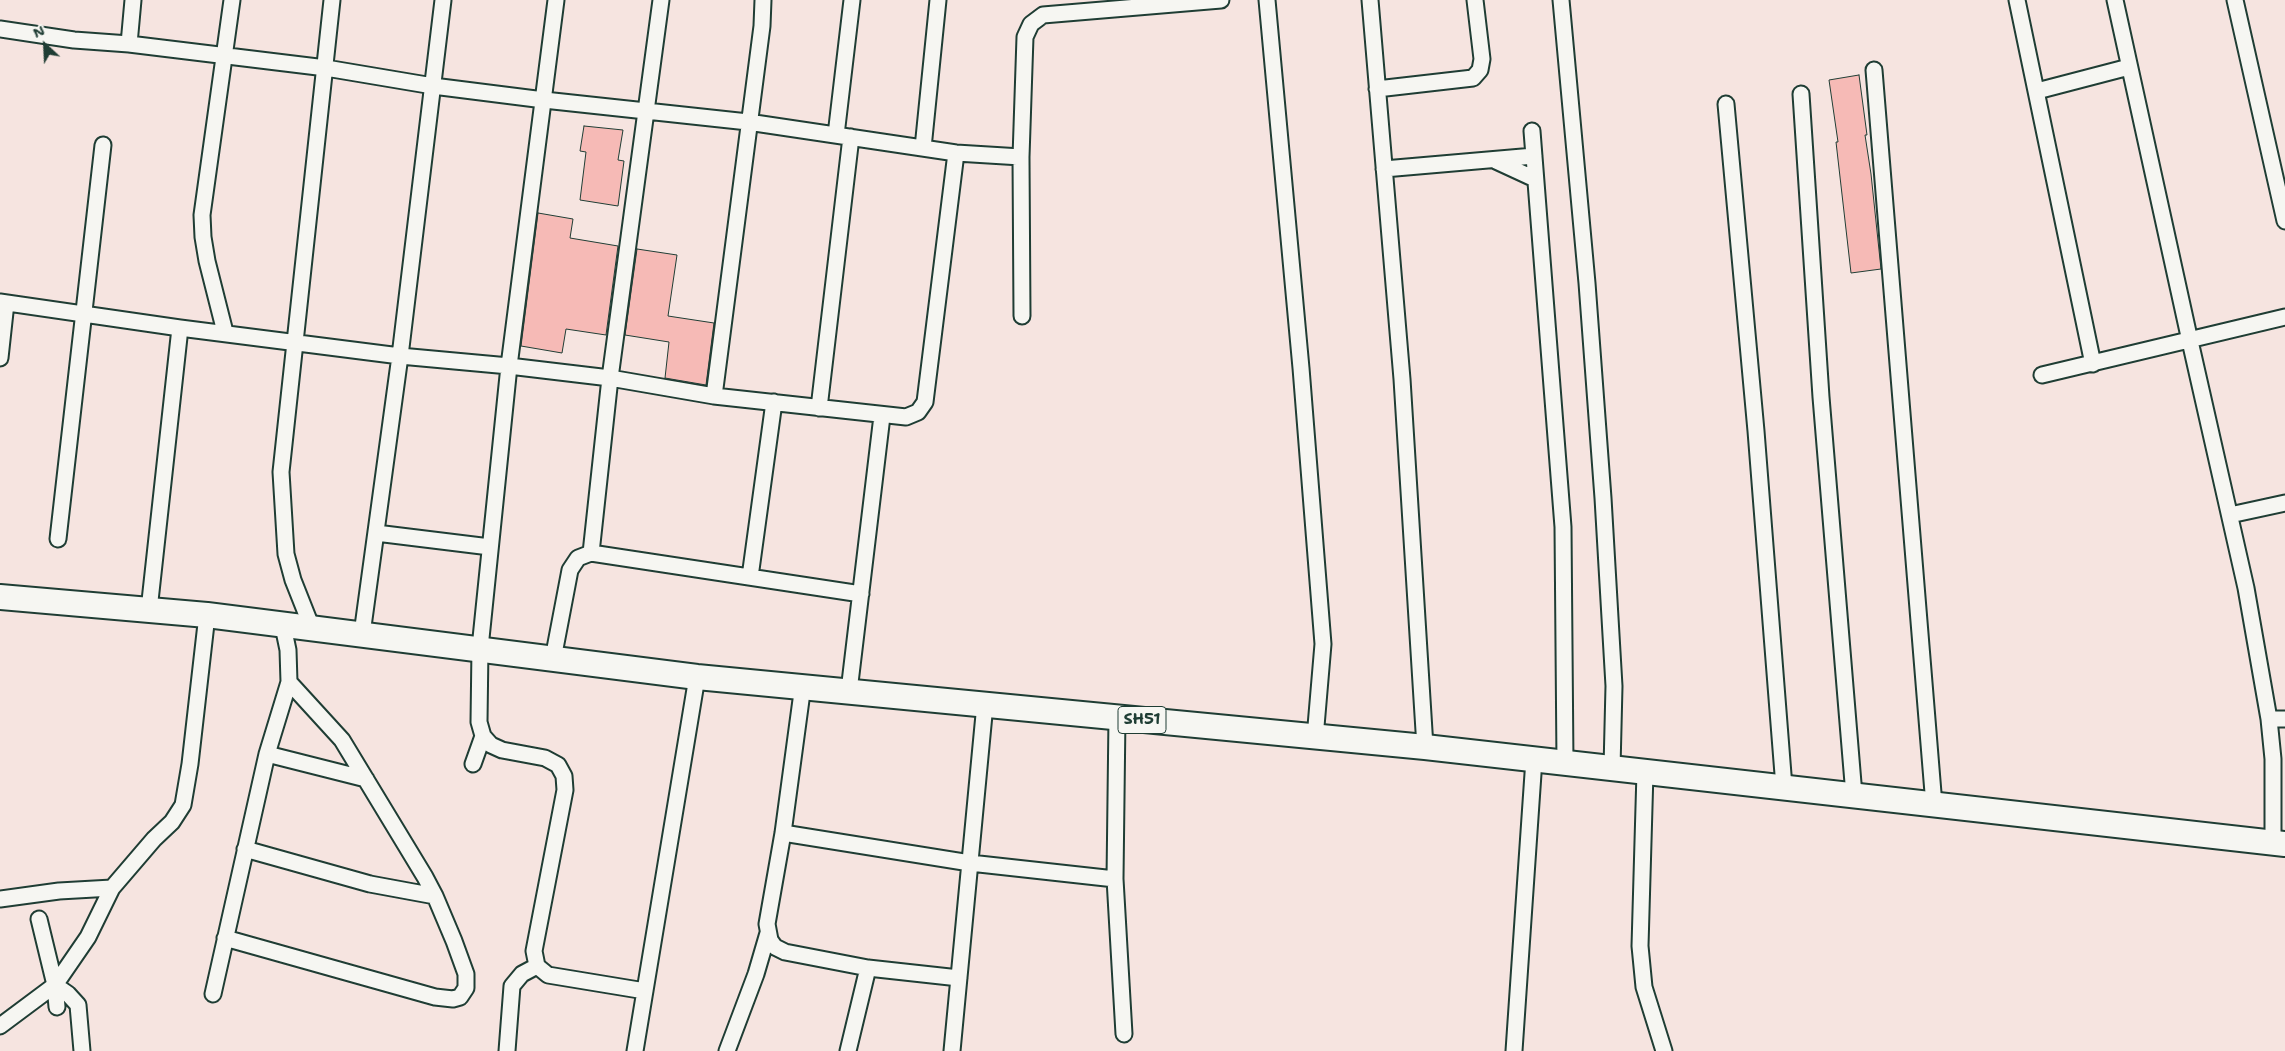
<!DOCTYPE html>
<html>
<head>
<meta charset="utf-8">
<style>
  body { margin:0 }
  #map { position:relative; width:2285px; height:1051px; overflow:hidden; background:#f6e4e0; font-family:"Shantell Sans",sans-serif }
  canvas { display:block }
  .north { position:absolute; left:20px; top:20px; width:50px; height:50px; -webkit-text-stroke:4px #f6f6f2; paint-order:stroke; rotate:335deg; font-size:14px; font-weight:700; line-height:20px; text-align:center; color:#1f3d34 }
  .north::after { content:''; display:block; margin:auto; width:18px; height:22px; background:#1f3d34; clip-path:polygon(50% 0,100% 100%,50% 72%,0 100%) }
</style>
</head>
<body>
<div id="map">
<canvas width="2285" height="1051"></canvas>
<div class="north">N</div>
</div>
<script>
const g = document.querySelector('canvas').getContext('2d');
g.lineJoin = 'round';
function paint(path, color) { g.fillStyle = color; g.fill(path, 'evenodd'); }
const poly = rows => new Path2D(rows.map(r => 'M' + r).join(''));
function strokePath(path, color, width, dash) { g.strokeStyle = color; g.lineWidth = width; g.lineCap = dash ? 'butt' : 'round'; g.setLineDash(dash || []); g.stroke(path); }
function drawText(font, color, halo, rows, align = 'center') {
  g.font = font + ' "Shantell Sans",sans-serif'; g.lineWidth = 4.5; g.setLineDash([]); g.textBaseline = 'middle'; g.strokeStyle = halo; g.fillStyle = color; for (const [text, x, y, turn = 0] of rows) {
    g.save(); g.translate(x, y); g.rotate((+turn || 0) * Math.PI / 180); g.textAlign = isNaN(turn) ? turn : align; if (halo) g.strokeText(text, 0, 0); g.fillText(text, 0, 0); g.restore();
  }
}
const building = poly([
  [1859,75,1867,135,1865,135,1871,174,1881,269,1851,273,1836,142,1838,142,1829,80,1859,75],
  [584,126,623,130,618,160,624,161,618,206,580,200,586,152,580,151,584,126],
  [538,213,573,219,570,238,618,246,606,335,566,329,562,353,521,346,538,213],
  [637,249,677,255,668,316,714,323,706,385,665,378,669,342,625,335,637,249]
]);
const minor = poly([
  [556,0,509,366,480,648,479,722,483,736,491,745,502,750,545,758,558,765,564,776,565,790,534,951,537,966,548,975,645,991],
  [1267,0,1301,368,1323,644,1315,738],
  [1370,0,1402,379,1425,747],
  [1561,0,1587,283,1603,498,1614,686,1612,768],
  [2017,0,2093,364],
  [2115,0,2190,341,2246,588,2269,719,2273,759,2273,842],
  [2235,0,2285,221],
  [0,29,74,40,129,44,326,68,433,86,544,100,748,122,956,153,1021,157],
  [129,44,133,0],
  [1874,70,1934,805],
  [1377,89,1473,78,1480,70,1482,59,1475,0],
  [2037,91,2129,67],
  [1801,94,1821,397,1854,795],
  [1726,104,1756,431,1784,787],
  [1532,131,1563,527,1565,763],
  [836,135,852,0],
  [923,148,938,0],
  [1496,161,1535,179],
  [1384,169,1534,156],
  [0,302,180,328,400,356,509,366,610,378,714,396,906,417,918,412,925,402,956,153],
  [1022,316,1021,157,1025,37,1031,24,1043,15,1221,0],
  [225,332,207,261,203,237,202,215,232,0],
  [0,358,6,303],
  [2042,375,2285,317],
  [714,396,762,26,763,0],
  [819,408,851,137],
  [2230,515,2285,503],
  [376,533,490,547],
  [58,539,103,145],
  [591,553,610,378,661,0],
  [750,577,774,402],
  [149,610,180,328],
  [312,628,293,580,286,554,281,472,332,0],
  [362,634,400,356,443,0],
  [553,659,570,570,578,558,591,553,861,594],
  [803,685,783,833,767,924,770,940,775,947,785,952,868,968,959,978],
  [849,691,882,416],
  [1117,717,1115,879,1124,1034],
  [2269,719,2285,719],
  [267,754,366,779],
  [473,764,483,736],
  [1645,772,1640,946,1644,987,1664,1051],
  [783,833,970,863,1115,879],
  [245,849,370,884,435,896],
  [0,899,59,891,112,888],
  [39,919,55,985,57,1007],
  [225,938,435,997,453,999,460,997,466,988,466,974,454,941,435,896,425,877,342,740,289,682],
  [55,985,68,994,78,1005,82,1051],
  [213,994,267,754,289,682,288,650,283,626],
  [0,1026,55,985,88,937,112,888,154,839,172,822,183,805,190,764,207,615],
  [507,1051,512,986,522,974,537,966],
  [635,1051,697,677],
  [727,1051,756,974,768,933],
  [848,1051,868,968],
  [952,1051,985,704],
  [1514,1051,1534,759]
]);
const primary = poly([
  [0,597,207,615,697,677,1425,747,2285,844]
]);
const shields = [
  [1142,720,48]
];
const shieldNames = [
  ["SH51",1142,720]
];
paint(building, '#f6bab6');
strokePath(building, '#1f3d34', 1);
strokePath(minor, '#1f3d34', 19);
strokePath(primary, '#1f3d34', 28);
strokePath(minor, '#f6f6f2', 15);
strokePath(primary, '#f6f6f2', 24);
for (const [x, y, w] of shields) { const box = new Path2D(); box.roundRect(x - w / 2, y - 13.5, w, 27, 4); g.fillStyle = '#f6f6f2'; g.fill(box); strokePath(box, '#1f3d34', 1); }
drawText('bold 16px', '#1f3d34', null, shieldNames);
</script>
</body>
</html>
